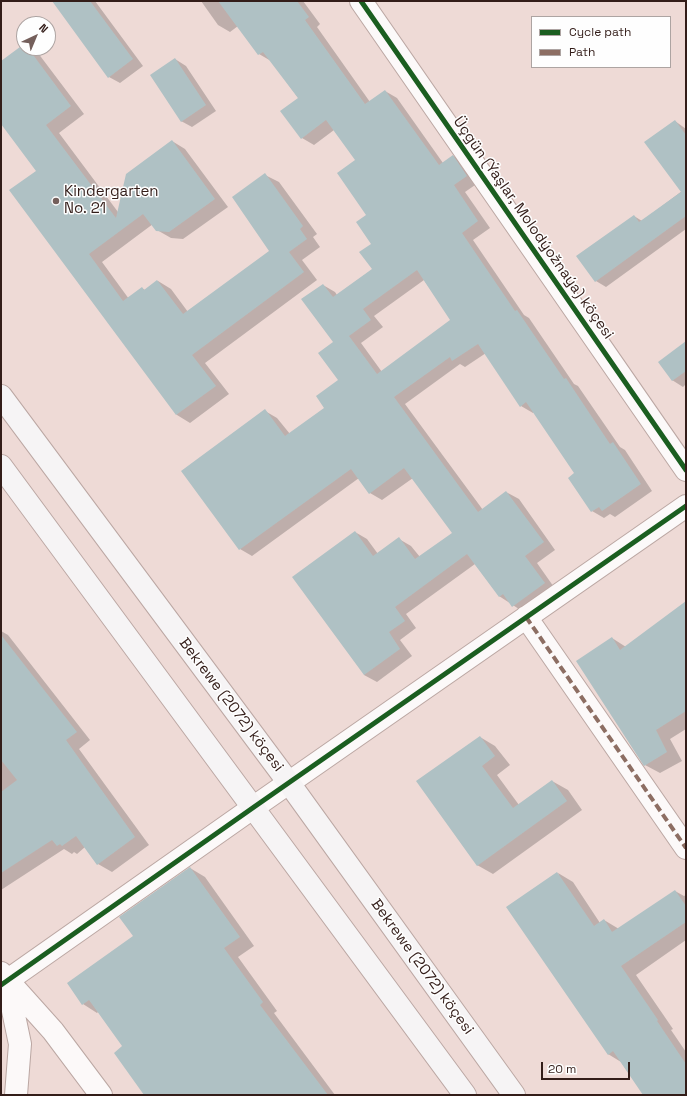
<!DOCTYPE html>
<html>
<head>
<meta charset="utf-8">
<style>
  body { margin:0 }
  #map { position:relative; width:687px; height:1096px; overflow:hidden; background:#eedad6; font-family:"Space Grotesk",sans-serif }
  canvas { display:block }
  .frame { position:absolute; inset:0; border:2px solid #331d19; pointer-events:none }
  .legend { position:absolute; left:531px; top:16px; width:140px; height:52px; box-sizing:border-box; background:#fefefe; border:1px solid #ada4a2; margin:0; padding:5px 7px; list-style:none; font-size:12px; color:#331d19 }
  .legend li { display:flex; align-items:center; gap:8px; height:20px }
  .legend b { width:20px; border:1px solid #ada4a2 }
  .north { position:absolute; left:16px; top:16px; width:40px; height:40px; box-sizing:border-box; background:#fefefe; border:1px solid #ada4a2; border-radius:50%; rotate:44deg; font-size:11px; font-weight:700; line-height:16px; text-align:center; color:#331d19 }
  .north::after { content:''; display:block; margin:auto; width:14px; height:18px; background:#745f5b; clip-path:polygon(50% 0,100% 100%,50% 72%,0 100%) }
  .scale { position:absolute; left:541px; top:1062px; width:89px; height:18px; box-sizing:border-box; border:2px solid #331d19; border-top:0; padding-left:5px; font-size:12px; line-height:14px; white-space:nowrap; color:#331d19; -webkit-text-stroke:3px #fefefe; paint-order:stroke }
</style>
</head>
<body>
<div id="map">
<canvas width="687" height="1096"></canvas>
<div class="frame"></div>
<ul class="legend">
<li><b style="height:5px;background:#1b5e20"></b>Cycle path</li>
<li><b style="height:5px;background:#8d6e63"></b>Path</li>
</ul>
<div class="north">N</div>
<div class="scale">20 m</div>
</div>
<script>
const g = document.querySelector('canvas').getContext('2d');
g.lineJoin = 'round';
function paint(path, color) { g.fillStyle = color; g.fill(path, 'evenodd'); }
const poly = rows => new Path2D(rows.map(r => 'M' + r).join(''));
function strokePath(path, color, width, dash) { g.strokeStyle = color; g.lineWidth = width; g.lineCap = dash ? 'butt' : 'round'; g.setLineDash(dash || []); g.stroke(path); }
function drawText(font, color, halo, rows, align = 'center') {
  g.font = font + ' "Space Grotesk",sans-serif'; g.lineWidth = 3; g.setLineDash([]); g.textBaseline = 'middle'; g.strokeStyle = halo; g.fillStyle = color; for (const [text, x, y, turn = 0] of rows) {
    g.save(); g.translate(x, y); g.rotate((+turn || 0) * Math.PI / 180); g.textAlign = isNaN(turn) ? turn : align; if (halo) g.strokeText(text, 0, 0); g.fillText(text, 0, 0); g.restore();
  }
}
const shadow = poly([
  [53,1,95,1,143,66,120,83,109,77],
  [201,1,303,1,320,24,317,27,370,102,385,91,397,98,443,163,453,156,465,163,478,183,465,192,490,228,473,240,524,315,529,318,574,384,578,386,620,447,625,450,652,491,615,517,610,514,604,518,592,511,576,473,534,412,533,413,521,406,486,353,465,367,460,364,405,404,483,510,506,492,519,499,555,550,537,563,556,590,525,613,499,596,475,564,406,614,416,628,400,640,412,656,377,682,364,675,355,532,367,539,378,554,399,539,411,546,420,557,453,533,413,478,382,500,370,493,359,478,252,556,240,549,265,411,277,418,290,434,326,408,340,380,334,342,323,285,335,292,337,295,373,269,372,244,356,160,334,130,314,145,302,138,299,99,271,61,259,54,238,26,230,32,218,25],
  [424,280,452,320,382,372,361,343,383,327,374,316],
  [24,46,24,48,30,48,38,53,84,114,59,133,118,212,172,141,185,149,228,207,183,239,171,238,157,230,153,224,102,262,129,299,142,288,145,290,158,281,171,289,188,312,270,251,265,175,279,182,317,234,313,237,320,247,302,260,317,280,205,363,229,394,190,423,177,415,11,190,37,171,1,122,1,63],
  [175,59,186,66,216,111,192,127,181,121],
  [675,121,686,129,686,229,606,287,596,281,578,256,634,216,642,221,682,191],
  [686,343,686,384,683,387,672,380],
  [686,602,686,729,670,739,682,761,660,773,645,765,612,638,626,647],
  [1,631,8,635,90,740,79,749,149,845,112,872,98,864,85,847,77,854,74,852,72,854,64,849,1,890],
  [480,737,495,746,510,765,497,775,519,805,552,781,568,790,582,810,493,874,477,865],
  [190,868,205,877,254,946,238,957,277,1011,274,1013,335,1095,146,1095,124,1047,99,1011,97,1013,83,1004,134,937],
  [558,873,573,882,600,923,604,920,619,929,675,891,684,896,686,895,686,940,636,975,673,1029,671,1030,686,1052,686,1095,644,1095,621,1062,608,1054]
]);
const building = poly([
  [52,1,90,1,133,59,108,78],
  [218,1,297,1,309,17,305,20,365,104,385,90,439,165,453,155,467,176,454,185,478,221,462,233,515,311,517,310,564,379,566,378,610,444,613,442,641,484,602,511,599,507,591,512,568,478,574,473,526,402,520,407,478,344,452,361,450,357,394,397,478,512,506,491,544,542,525,556,545,583,512,607,503,594,499,597,467,554,395,607,405,621,389,632,400,649,364,675,292,577,355,531,373,556,399,537,415,559,452,533,404,468,369,494,351,469,239,550,181,471,265,409,285,436,324,408,316,396,338,380,318,353,333,342,301,299,323,284,333,297,372,269,359,252,371,244,356,222,366,215,337,173,355,160,326,120,301,139,280,111,298,98,263,52,258,55],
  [417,270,450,320,377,374,349,336,371,320,363,309],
  [24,44,24,48,28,48,71,106,46,125,116,218,126,174,172,140,215,199,169,232,156,231,143,214,89,254,123,301,142,287,144,290,157,280,183,314,269,251,232,197,265,173,303,226,300,229,307,239,289,252,304,272,192,355,216,386,176,415,9,190,36,171,1,124,1,61],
  [175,58,206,105,181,122,150,75],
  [675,120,686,135,686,216,595,282,576,256,634,215,639,222,681,192,644,142],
  [686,341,686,371,672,381,658,362],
  [686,601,686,711,656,730,667,752,644,766,576,661,612,637,620,650],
  [1,635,77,732,66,740,135,837,97,865,76,836,62,846,60,844,57,846,52,840,1,873,1,792,17,780,1,760],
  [480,736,495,756,482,766,513,808,552,780,567,801,477,866,416,781],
  [190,867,240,937,224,948,263,1002,260,1005,328,1095,144,1095,114,1053,122,1046,89,1000,82,1005,67,983,133,936,119,917],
  [557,872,594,926,604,919,612,932,675,890,686,906,686,922,621,966,658,1020,657,1021,686,1064,686,1095,643,1095,613,1051,608,1055,506,907]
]);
const street = poly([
  [361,1,686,470],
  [526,617,686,848],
  [1,973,53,1031,101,1095],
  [7,982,20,1044,16,1095],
  [1,985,254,807,686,506]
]);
const secondary = poly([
  [1,396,289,783,514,1095],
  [1,466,465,1095]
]);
const quiet = poly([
  [526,617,686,848]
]);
const cycleway = poly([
  [361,1,686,470],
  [1,985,254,807,686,506]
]);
const markers = [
  [56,201,4,"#745f5b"]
];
const poiNames = [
  ["Kindergarten",64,192],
  ["No. 21",64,209]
];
const streetNames = [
  ["Üçgün (Ýaşlar, Molodýožnaýa) köçesi",533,228,55],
  ["Bekrewe (2072) köçesi",231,705,53],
  ["Bekrewe (2072) köçesi",422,967,54]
];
paint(shadow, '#0003');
paint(building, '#afc1c4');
strokePath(street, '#bba7a3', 24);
strokePath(secondary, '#bba7a3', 24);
strokePath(street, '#fcf9f9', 22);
strokePath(secondary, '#f6f4f5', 22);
strokePath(quiet, '#8d6e63', 4, [8, 4]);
strokePath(cycleway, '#1b5e20', 5);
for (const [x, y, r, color] of markers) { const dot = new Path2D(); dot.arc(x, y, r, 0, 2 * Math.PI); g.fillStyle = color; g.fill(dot); strokePath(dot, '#fefefe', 1.5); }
drawText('15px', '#331d19', '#fefefe', poiNames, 'left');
drawText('15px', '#331d19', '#fefefe', streetNames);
</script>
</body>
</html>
